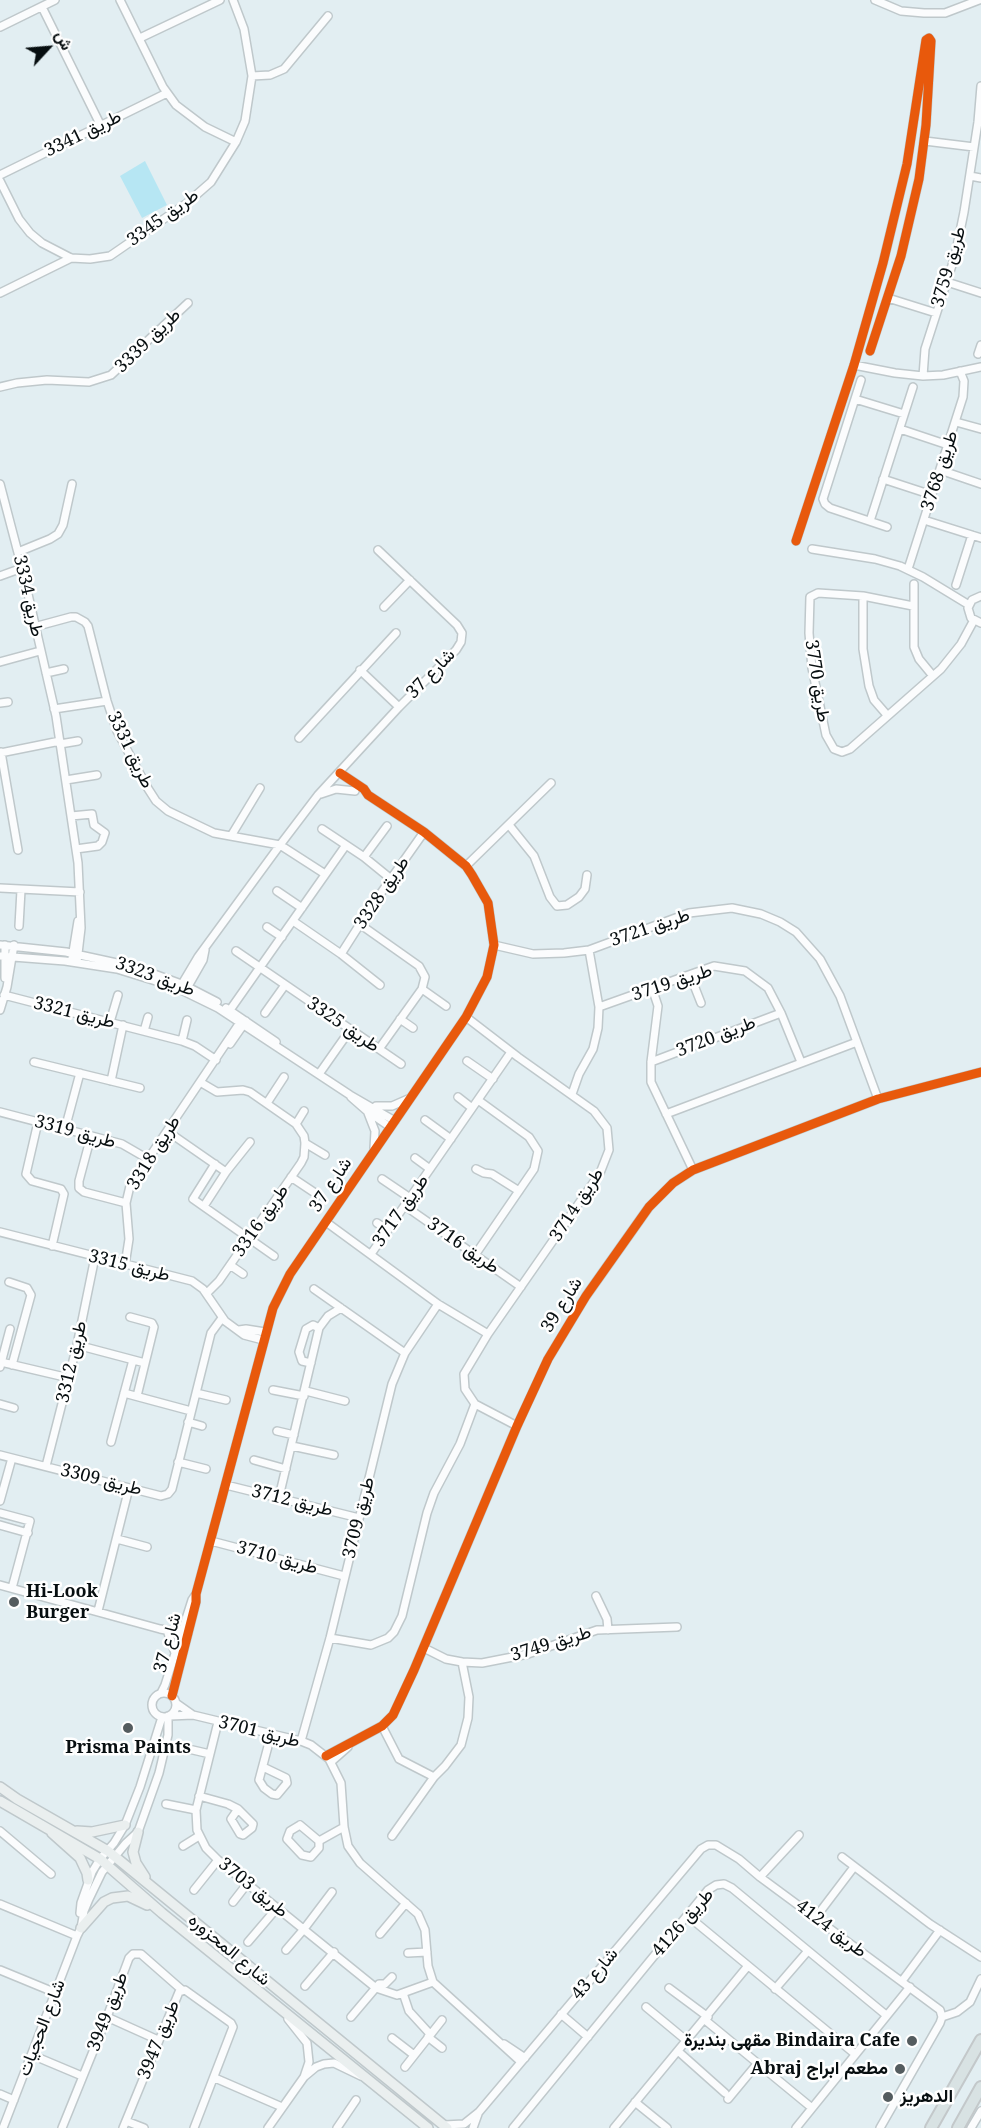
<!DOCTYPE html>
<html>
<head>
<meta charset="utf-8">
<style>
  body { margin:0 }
  #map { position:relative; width:981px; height:2128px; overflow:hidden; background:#e2eef2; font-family:"Noto Serif",Vazirmatn,serif }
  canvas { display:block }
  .north { position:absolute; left:18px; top:18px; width:60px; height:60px; -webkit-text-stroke:4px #fff; paint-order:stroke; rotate:64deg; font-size:16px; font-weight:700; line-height:24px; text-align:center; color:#070e10 }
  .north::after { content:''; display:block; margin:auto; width:21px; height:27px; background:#070e10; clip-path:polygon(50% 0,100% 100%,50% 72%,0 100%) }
</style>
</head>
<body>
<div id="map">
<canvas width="981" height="2128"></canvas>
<div class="north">ش</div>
</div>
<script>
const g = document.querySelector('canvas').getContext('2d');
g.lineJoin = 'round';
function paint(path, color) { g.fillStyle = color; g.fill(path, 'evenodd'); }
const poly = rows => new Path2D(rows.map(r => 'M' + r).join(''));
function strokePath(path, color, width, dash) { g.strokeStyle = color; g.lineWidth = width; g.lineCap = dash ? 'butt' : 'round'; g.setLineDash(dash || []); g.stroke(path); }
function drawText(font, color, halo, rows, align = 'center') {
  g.font = font + ' "Noto Serif",Vazirmatn,serif'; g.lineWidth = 5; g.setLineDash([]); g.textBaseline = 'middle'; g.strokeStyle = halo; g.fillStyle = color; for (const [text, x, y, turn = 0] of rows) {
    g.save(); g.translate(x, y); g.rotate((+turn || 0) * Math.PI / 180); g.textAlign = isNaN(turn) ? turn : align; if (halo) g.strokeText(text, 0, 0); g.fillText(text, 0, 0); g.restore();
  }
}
const green = poly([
  [145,161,167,205,142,218,120,176]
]);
const street = poly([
  [120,0,163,87,176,105,205,127,236,142],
  [875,0,901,11,924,13,945,13,979,0],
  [42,7,101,126],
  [0,27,55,0],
  [140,38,220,0],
  [252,76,270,75,284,69,328,16],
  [925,141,974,147],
  [0,175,167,93],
  [970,176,981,178],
  [0,181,19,219,30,233,42,243,71,258,90,259,110,256,187,203,211,182,236,142,245,121,252,76,244,29,233,0],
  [947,282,981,293],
  [0,293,71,258],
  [888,298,936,313],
  [978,354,981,345],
  [854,365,895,373,923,376,943,375,981,367],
  [923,376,925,349,955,256,964,212,978,122,981,86],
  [861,380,823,499,825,504,830,508,887,527],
  [0,387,17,383,47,380,89,382,111,375,188,303],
  [855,399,904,414],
  [956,422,981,429],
  [900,429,948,445],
  [940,470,981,484],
  [883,479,932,495],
  [0,484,22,568,56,716,78,863,81,928,77,962],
  [924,520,981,538],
  [870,521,913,387],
  [796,541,854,365,883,263,907,164,926,40,929,38,931,41,926,125,919,179,901,256,870,351],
  [812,549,875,559,900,566,923,577,969,605],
  [18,552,50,539,58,534,63,525,72,484],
  [908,569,963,397,964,381,960,371],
  [0,576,22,568],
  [914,584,914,647,919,659,933,676],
  [956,585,972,535],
  [863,596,863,649,869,686,874,700,887,715],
  [981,596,972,600,968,608,971,618,981,623],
  [913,606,863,596,818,593,810,597,809,633,812,668,826,735,834,749,842,752,850,749,941,669,961,644,974,620],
  [384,607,410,580],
  [34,627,71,617,76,617,85,622,88,626,107,701,117,731,147,787,156,801,168,811,214,833,280,845,325,874],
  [0,662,40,651],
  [360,670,399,707],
  [46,673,64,669],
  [0,703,8,702],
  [54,709,107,701],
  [299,738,396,633],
  [60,744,78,741],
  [1,752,18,850],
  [0,753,60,741],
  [66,780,97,775],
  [321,794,336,789,355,791],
  [71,816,92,814,94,825,105,833,102,842,98,846,76,849],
  [509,825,534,856,550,897,557,906,567,905,579,897,585,889,587,875],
  [322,829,364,857,391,879],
  [231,836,260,788],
  [364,857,387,826],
  [466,866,551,783],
  [0,888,80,892],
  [277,891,302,908],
  [293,921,341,954,380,985],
  [361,925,419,966,425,977,422,989,379,1049],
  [19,926,21,890],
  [267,927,282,937],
  [0,945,66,952,135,967,184,985,217,1002],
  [494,945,533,954,564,953,589,950,689,913,732,908,761,914,780,922,796,932,820,959,840,996,878,1099],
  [236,951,401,1064],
  [341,954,369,910,424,832],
  [0,956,65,961,117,969,175,987,218,1008,350,1095,395,1121],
  [72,958,78,921],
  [690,975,701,1003],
  [5,978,5,945],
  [187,988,203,960,205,950],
  [652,988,658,1006,651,1062,651,1082,693,1170],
  [179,989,198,957,280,845,318,795,399,707,456,650,461,642,462,633,457,625,378,550],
  [422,989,446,1006],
  [4,995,182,1041,195,1046,216,1060],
  [599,1007,714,966,745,971,768,988,781,1013,801,1062],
  [226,1008,276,1042],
  [0,1010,7,987,14,945],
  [230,1010,346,845],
  [265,1013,285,985],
  [466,1017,518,1057,594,1111,607,1128,609,1150,600,1173,488,1334,464,1374,465,1389,475,1404,517,1426],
  [400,1019,413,1028],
  [110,1022,118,995],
  [144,1031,148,1017],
  [182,1041,187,1020],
  [230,1044,246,1021],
  [467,1061,493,1079],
  [34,1062,140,1088],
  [651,1062,781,1013],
  [319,1074,350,1030],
  [111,1081,123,1025],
  [200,1082,217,1092,243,1090,250,1092,296,1124,304,1136,305,1143,304,1157,301,1163,219,1281,207,1293],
  [572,1094,579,1074,593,1049,598,1028,599,1007,589,950],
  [351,1097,367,1111,390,1127],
  [458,1097,472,1108],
  [267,1103,284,1077],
  [376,1106,392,1106,408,1099],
  [0,1112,122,1144,148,1159],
  [368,1113,375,1131,374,1148],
  [666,1114,857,1042],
  [425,1120,451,1139],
  [38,1122,26,1174,32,1181,61,1189,64,1194,52,1246],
  [296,1124,304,1111],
  [65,1129,80,1073],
  [167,1131,226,1172,204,1206],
  [91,1136,79,1181,79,1188,84,1192,126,1203],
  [305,1143,325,1155],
  [415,1158,430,1169],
  [215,1164,193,1199,274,1256],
  [476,1169,484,1173,492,1174,519,1191],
  [226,1172,250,1142],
  [291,1177,318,1195],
  [382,1179,410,1198],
  [405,1206,521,1287],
  [326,1222,438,1304,488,1334],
  [377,1223,388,1230],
  [0,1232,192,1281,203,1289,225,1321,244,1335,263,1340],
  [371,1254,511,1052],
  [475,1255,534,1169,538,1151,529,1137,478,1100],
  [125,1265,129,1239,126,1203,130,1186,241,1021],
  [230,1265,243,1274],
  [9,1282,27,1288,31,1295,12,1365],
  [314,1289,405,1353],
  [130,1317,152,1323,154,1327,137,1396],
  [239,1330,246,1329,265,1332],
  [77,1345,145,1363],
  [1,1362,69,1378],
  [311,1363,302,1361,299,1352,306,1329,313,1325,319,1328],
  [0,1367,10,1329],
  [273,1390,304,1396],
  [306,1391,345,1401],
  [124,1393,191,1411],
  [196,1393,226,1400],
  [0,1404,14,1408],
  [188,1422,202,1426],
  [277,1431,294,1435],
  [111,1442,133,1360],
  [292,1446,334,1455],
  [0,1455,161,1496,168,1494,172,1489,211,1333,222,1318],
  [254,1460,286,1469],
  [178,1462,206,1469],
  [46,1466,77,1345,95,1257],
  [226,1485,359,1518],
  [279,1497,319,1328,328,1316,341,1308],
  [0,1501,12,1458],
  [0,1513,30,1521,12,1588],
  [0,1525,28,1533],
  [117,1539,147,1547],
  [211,1541,344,1576],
  [0,1585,160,1629,188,1634],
  [596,1596,607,1619,608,1630],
  [98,1611,129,1488],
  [168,1633,175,1653],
  [330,1638,371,1645,388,1638,394,1632,402,1616,427,1513,434,1493,460,1444,475,1404],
  [462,1662,482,1663,528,1654,597,1630,677,1627],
  '152 1705a12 12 0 1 1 24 0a12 12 0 1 1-24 0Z',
  [161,1693,165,1685,192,1600,196,1594],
  [172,1696,196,1602,196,1594,273,1308,290,1274,466,1017,487,977,494,945,488,903,472,875,466,866,424,832,368,795,364,789,340,773],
  [176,1703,193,1715],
  [170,1716,193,1715,301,1741,311,1745,329,1759,341,1783,344,1827,348,1846,360,1863,418,1914,425,1930,428,1966,433,1982,521,2062],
  [218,1722,196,1810,197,1830,206,1848,218,1860,376,1988,397,1995,433,1982],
  [382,1726,399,1759,434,1777],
  [301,1741,330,1638,392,1384,405,1353,438,1304],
  [180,1747,210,1754],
  [326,1756,382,1726,393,1715,414,1670,517,1426,548,1359,586,1296,649,1207,673,1183,693,1170,878,1099,981,1072],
  [331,1762,348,1747],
  [263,1767,286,1778,287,1783,277,1795,272,1794,264,1788,259,1780,271,1735],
  [199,1796,228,1804,238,1809],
  [166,1804,196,1810],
  [238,1809,253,1824,252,1828,243,1835,240,1834,231,1819,238,1809],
  [300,1825,319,1841,319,1848,311,1857,302,1855,287,1839,290,1831,300,1825],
  [0,1831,51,1874],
  [392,1836,434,1777,445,1766,461,1745,468,1718,469,1697,462,1662,446,1659,424,1648],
  [319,1841,344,1827],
  [183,1846,199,1836],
  [842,1857,930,1924,981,1957],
  [760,1877,799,1835],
  [194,1890,218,1860],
  [233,1902,247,1884],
  [0,1904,77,1936],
  [80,1913,81,1903,92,1872,100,1859,114,1843,125,1825,140,1787,162,1717],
  [688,1916,855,2054],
  [816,1917,854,1867],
  [380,1934,406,1903],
  [248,1942,277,1908],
  [286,1950,304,1929,332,1892],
  [408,1953,427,1952],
  [0,1970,56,1993],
  [902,1981,940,1930],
  [305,1986,334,1952],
  [669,1988,708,2017],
  [775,1989,807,1952],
  [403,1993,409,2011,430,2034],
  [646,2007,687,2041],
  [561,2014,588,2037],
  [107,2017,158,2040],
  [351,2017,379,1984,385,1984,392,1977],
  [942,2017,957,2012,970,2002,981,1979],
  [288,2019,307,2043,309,2062,304,2077],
  [705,2020,812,2108],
  [428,2037,442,2048],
  [392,2038,414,2055],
  [504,2044,525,2058],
  [679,2052,725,2093],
  [32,2055,82,2076],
  [405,2067,442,2020],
  [215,2078,282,2107],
  [0,2094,14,2100],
  [728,2099,757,2064],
  [635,2102,667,2128],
  [126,2121,144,2128],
  [444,2125,464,2124,479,2112,701,1849,708,1845,716,1845,739,1859,760,1877,940,2010,942,2017,940,2023,880,2128],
  [3,2128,77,1936,81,1928,84,1911,89,1899,102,1872,126,1843,138,1832,159,1773,168,1735,168,1716],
  [62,2128,107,2017,129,1958,133,1954,141,1954,182,1990],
  [123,2128,179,1992,185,1990,231,2023,233,2027,194,2128],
  [268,2128,304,2077,316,2067,324,2064,334,2063,361,2076],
  [337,2128,356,2100],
  [473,2128,478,2114],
  [513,2128,708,1890,716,1885,724,1884,732,1888,886,2015],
  [614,2128,747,1967],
  [796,2128,910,1987],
  [971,2128,981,2111]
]);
const secondary = poly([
  [0,1787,17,1799,108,1851,447,2128],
  [0,1801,100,1859,162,1913,428,2128],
  [77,1831,92,1832,125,1825],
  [138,1832,133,1852,136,1863,145,1877],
  [52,1833,80,1858,87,1873,88,1880],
  [81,1928,104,1902,112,1898,128,1896,147,1905]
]);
const primary = poly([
  [931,2128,981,2040],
  [958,2128,981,2087]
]);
const cycleway = poly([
  [796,541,854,365,883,263,907,164,926,40,929,38,931,41,926,125,919,179,901,256,870,351],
  [172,1696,196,1602,196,1594,273,1308,290,1274,466,1017,487,977,494,945,488,903,472,875,466,866,424,832,368,795,364,789,340,773],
  [326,1756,382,1726,393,1715,414,1670,517,1426,548,1359,586,1296,649,1207,673,1183,693,1170,878,1099,981,1072]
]);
const markers = [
  [14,1602,6,"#545c5f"],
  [128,1728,6,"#545c5f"],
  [912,2041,6,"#545c5f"],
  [900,2069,6,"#545c5f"],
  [888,2097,6,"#545c5f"]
];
const streetNames = [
  ["طريق 3341",83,134,-26],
  ["طريق 3345",163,218,-36],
  ["طريق 3759",949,267,-74],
  ["طريق 3339",148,341,-44],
  ["طريق 3768",940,471,-72],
  ["طريق 3334",28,596,77],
  ["شارع 37",431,674,-46],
  ["طريق 3770",817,681,81],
  ["طريق 3331",130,750,64],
  ["طريق 3328",382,893,-56],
  ["طريق 3721",650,928,-19],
  ["طريق 3323",155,977,20],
  ["طريق 3719",672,983,-18],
  ["طريق 3321",74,1013,14],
  ["طريق 3325",343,1025,34],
  ["طريق 3720",716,1037,-21],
  ["طريق 3319",75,1132,15],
  ["طريق 3318",154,1153,-58],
  ["شارع 37",331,1185,-56],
  ["طريق 3714",577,1205,-57],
  ["طريق 3717",401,1211,-55],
  ["طريق 3316",261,1221,-55],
  ["طريق 3716",463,1246,35],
  ["طريق 3315",129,1266,14],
  ["شارع 39",562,1305,-58],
  ["طريق 3312",72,1362,-77],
  ["طريق 3309",101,1480,14],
  ["طريق 3712",292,1501,14],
  ["طريق 3709",359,1518,-76],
  ["طريق 3710",277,1558,15],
  ["شارع 37",168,1643,-75],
  ["طريق 3749",551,1644,-17],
  ["طريق 3701",259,1732,14],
  ["طريق 3703",253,1888,39],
  ["طريق 4126",683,1923,-49],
  ["طريق 4124",831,1929,37],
  ["شارع المحزوره",229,1950,40],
  ["شارع 43",595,1974,-50],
  ["طريق 3949",108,2012,-69],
  ["شارع الحجيات",42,2028,-69],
  ["طريق 3947",159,2040,-68]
];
const poiNames = [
  ["Hi-Look",26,1592],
  ["Burger",26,1613],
  ["Prisma Paints",128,1748,"center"],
  ["مقهى بنديرة Bindaira Cafe",900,2041,"right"],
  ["Abraj مطعم ابراج",888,2069,"right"],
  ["الدهريز",900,2097]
];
paint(green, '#b6e6f3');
strokePath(street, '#bfc8cb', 10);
strokePath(secondary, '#bfc8cb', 12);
strokePath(primary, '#c3c8ca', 14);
strokePath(street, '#fbfcfd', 7);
strokePath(secondary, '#eaefef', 9);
strokePath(primary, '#d8e2e3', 10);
strokePath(cycleway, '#e8590c', 9);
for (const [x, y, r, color] of markers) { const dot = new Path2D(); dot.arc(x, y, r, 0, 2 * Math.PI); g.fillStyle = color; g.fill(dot); strokePath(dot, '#fff', 2); }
drawText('18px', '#070e10', '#fff', streetNames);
drawText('bold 18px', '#070e10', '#fff', poiNames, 'left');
</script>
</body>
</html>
